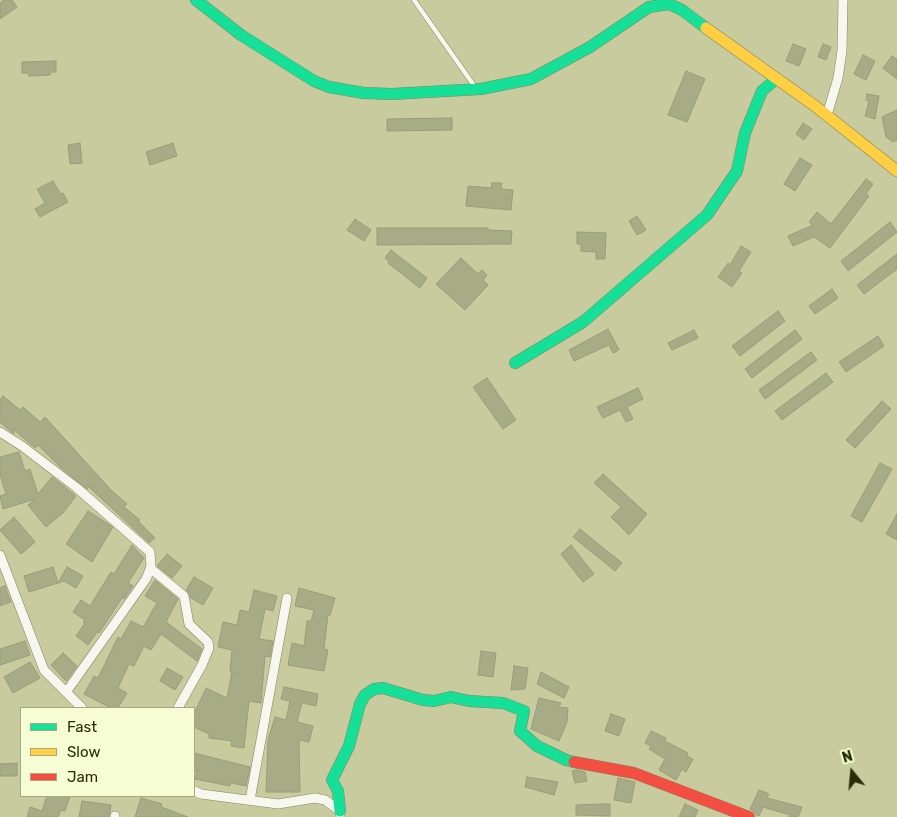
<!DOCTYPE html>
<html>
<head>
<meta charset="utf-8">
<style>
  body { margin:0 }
  #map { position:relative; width:897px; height:817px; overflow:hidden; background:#c7cb9d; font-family:Rubik,sans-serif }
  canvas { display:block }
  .legend { position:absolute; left:20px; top:707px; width:175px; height:90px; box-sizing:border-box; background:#f6fcd3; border:1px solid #a4a982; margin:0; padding:6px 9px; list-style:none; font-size:15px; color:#2a2d09 }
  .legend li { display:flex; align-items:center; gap:10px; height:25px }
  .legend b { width:25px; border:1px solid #a4a982 }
  .north { position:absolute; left:827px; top:747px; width:50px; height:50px; -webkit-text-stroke:4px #f6fcd3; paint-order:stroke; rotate:343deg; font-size:14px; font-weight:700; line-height:20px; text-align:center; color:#2a2d09 }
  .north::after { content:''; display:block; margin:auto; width:18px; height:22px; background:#2a2d09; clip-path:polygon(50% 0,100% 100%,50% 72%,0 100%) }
</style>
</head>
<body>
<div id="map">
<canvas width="897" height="817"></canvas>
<ul class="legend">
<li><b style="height:6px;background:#16e098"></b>Fast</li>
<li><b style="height:6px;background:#ffcf43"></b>Slow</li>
<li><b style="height:6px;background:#f24e42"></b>Jam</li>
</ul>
<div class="north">N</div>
</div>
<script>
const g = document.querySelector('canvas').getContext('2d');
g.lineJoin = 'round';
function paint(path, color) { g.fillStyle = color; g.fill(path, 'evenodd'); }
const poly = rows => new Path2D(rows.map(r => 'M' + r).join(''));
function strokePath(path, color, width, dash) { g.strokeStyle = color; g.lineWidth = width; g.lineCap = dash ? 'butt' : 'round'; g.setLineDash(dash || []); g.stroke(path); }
const building = poly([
  [4,0,12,0,17,7,0,19,0,3,4,0],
  [793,44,806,49,799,66,786,61,793,44],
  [823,44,831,47,826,60,818,57,823,44],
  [863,55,875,61,866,80,854,74,863,55],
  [892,56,897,59,897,79,883,68,892,56],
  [56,61,56,72,50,72,50,75,29,76,28,73,22,73,22,62,56,61],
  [686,71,705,79,687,122,668,115,686,71],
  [867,94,879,96,875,119,865,116,869,101,866,100,867,94],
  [897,110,897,140,893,142,886,137,882,117,897,110],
  [452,118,452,130,387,131,387,119,452,118],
  [803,123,812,129,804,140,796,134,803,123],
  [80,143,82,163,70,164,68,145,80,143],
  [173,143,177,156,150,165,146,152,173,143],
  [800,158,812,165,795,191,784,184,800,158],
  [866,179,873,184,866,194,869,196,830,248,814,237,793,246,788,236,813,225,809,222,817,212,831,224,866,179],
  [53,181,61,194,63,193,68,202,40,217,35,209,45,203,37,189,53,181],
  [492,183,502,183,501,189,513,190,511,210,466,206,468,186,491,188,492,183],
  [637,216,646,230,637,235,629,221,637,216],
  [355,219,371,230,364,241,347,230,355,219],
  [890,222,897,232,848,271,841,261,890,222],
  [377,228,488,228,488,230,512,231,511,244,377,245,377,228],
  [577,232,606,233,605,259,596,259,596,252,581,251,581,244,577,244,577,232],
  [741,246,751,252,739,271,742,273,732,287,718,277,728,263,730,265,741,246],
  [391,250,427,278,420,288,388,263,389,261,385,258,391,250],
  [897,254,897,269,864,294,857,285,897,254],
  [461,258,478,274,482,270,487,275,483,280,488,285,465,310,436,284,461,258],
  [832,289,838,298,815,314,809,306,832,289],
  [778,311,785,321,740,356,732,346,778,311],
  [608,329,619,350,613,353,609,345,574,361,569,350,608,329],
  [694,330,698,338,672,350,668,343,694,330],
  [795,330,802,339,752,378,745,369,795,330],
  [878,336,884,346,846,372,839,362,878,336],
  [811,352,817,360,765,399,759,390,811,352],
  [826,373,833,382,782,420,775,411,826,373],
  [487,378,516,420,503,429,473,387,487,378],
  [638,388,643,399,627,407,633,419,626,422,620,410,603,418,597,407,638,388],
  [3,396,20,410,23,407,40,422,45,417,111,490,127,504,124,507,140,520,138,521,155,538,149,543,89,487,87,489,60,467,38,445,35,448,13,429,14,434,0,422,0,400,3,396],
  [882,401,891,409,855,448,846,440,882,401],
  [19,452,25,471,30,469,38,494,52,477,76,496,62,514,46,527,28,505,35,499,3,509,0,496,6,494,0,475,0,457,19,452],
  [880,463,892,469,862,522,851,516,880,463],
  [603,474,647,514,629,535,611,517,621,507,594,483,603,474],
  [88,511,113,527,92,562,66,544,88,511],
  [897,514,897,540,886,534,897,514],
  [14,517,35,542,21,554,0,530,14,517],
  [580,529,622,563,615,571,573,537,580,529],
  [132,545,144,558,128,583,133,586,124,599,122,598,99,633,97,632,88,645,76,636,85,623,83,622,85,620,73,612,81,600,90,606,111,572,114,574,132,545],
  [571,545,594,574,583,582,561,554,571,545],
  [167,554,182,566,172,578,157,566,167,554],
  [53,567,58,583,29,592,24,576,53,567],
  [67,567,83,576,76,588,64,581,58,583,67,567],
  [194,577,213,588,203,605,191,598,186,590,194,577],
  [155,580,178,599,166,622,202,649,197,661,161,634,151,650,144,646,134,666,129,664,118,688,127,693,118,708,111,708,84,694,94,676,98,678,118,637,121,639,131,621,143,627,157,603,145,596,155,580],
  [5,586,11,602,0,606,0,588,5,586],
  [299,588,335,598,330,615,328,615,324,649,328,650,324,671,288,665,292,643,304,646,307,621,311,621,314,610,295,606,299,588],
  [254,590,277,596,273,611,265,609,259,639,273,641,270,657,265,656,261,703,249,701,244,748,231,746,232,741,209,738,209,734,194,727,194,714,206,688,227,698,232,672,230,672,232,650,218,647,223,622,237,625,240,610,249,612,254,590],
  [25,641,30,655,0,665,0,649,25,641],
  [481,651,496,653,493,677,478,675,481,651],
  [63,653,77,666,66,681,51,665,63,653],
  [30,662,40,678,13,693,4,677,30,662],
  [514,666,528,668,525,689,511,690,514,666],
  [167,668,183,677,175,690,160,681,167,668],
  [541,672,569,687,564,698,537,684,541,672],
  [284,687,318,694,316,706,302,703,297,722,313,726,309,742,299,740,300,792,266,792,268,740,275,717,286,720,290,701,281,699,284,687],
  [539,698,561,703,559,707,568,708,567,722,559,741,531,729,539,698],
  [611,714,625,719,619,736,605,731,611,714],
  [651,731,666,738,665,741,688,753,687,756,693,759,686,772,682,769,676,780,659,770,665,759,649,749,651,746,645,743,651,731],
  [194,753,250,767,246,786,231,783,230,786,195,779,197,772,194,770,194,753],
  [17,763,17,776,0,776,0,764,17,763],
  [577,770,585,772,587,781,575,783,572,771,577,770],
  [527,777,558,782,554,795,525,787,527,777],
  [618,778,635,782,631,803,614,800,618,778],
  [759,790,769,794,767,798,802,807,798,817,789,817,790,815,763,807,759,816,757,815,750,809,759,790],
  [47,796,70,796,65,811,61,810,58,817,27,817,30,807,42,811,47,796],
  [141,798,162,804,161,807,188,817,135,817,141,798],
  [82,801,111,805,109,817,79,817,82,801],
  [601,804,610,804,610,816,576,815,576,805,601,804],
  [685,804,698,810,695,817,679,817,685,804]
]);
const lane = poly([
  [414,0,475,87]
]);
const street = poly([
  [827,115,838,78,842,51,843,0],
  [0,432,22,446,77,488,150,552,151,567,146,579,67,691],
  [0,555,44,670,82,708],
  [150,568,184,596,189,624,208,642,209,648,202,665,178,708],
  [194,791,201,794,278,804,315,798,325,800,340,811,340,814],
  [250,800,287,598],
  [115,817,115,816]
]);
const fast = poly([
  [196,0,241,35,314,81,329,87,364,93,392,94,481,89,531,79,590,47,649,7,669,4,682,10,706,28],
  [515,363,583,322,707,215,737,171,745,133,762,91,776,79],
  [340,811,338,791,332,780,349,746,360,704,365,695,374,689,383,688,423,700,434,701,451,697,469,701,503,703,524,711,520,731,537,746,566,760,574,762]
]);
const slow = poly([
  [706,28,815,106,897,171]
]);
const jam = poly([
  [574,762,634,773,749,817]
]);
paint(building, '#a7ab86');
strokePath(building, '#9a9d78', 1);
strokePath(lane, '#838660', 5.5);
strokePath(street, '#838660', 10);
strokePath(fast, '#838660', 12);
strokePath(slow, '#838660', 12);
strokePath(jam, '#838660', 12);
strokePath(lane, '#f7f7f0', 4.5);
strokePath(street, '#f7f7f0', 9);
strokePath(fast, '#16e098', 11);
strokePath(slow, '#ffcf43', 11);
strokePath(jam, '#f24e42', 11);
</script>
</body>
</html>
